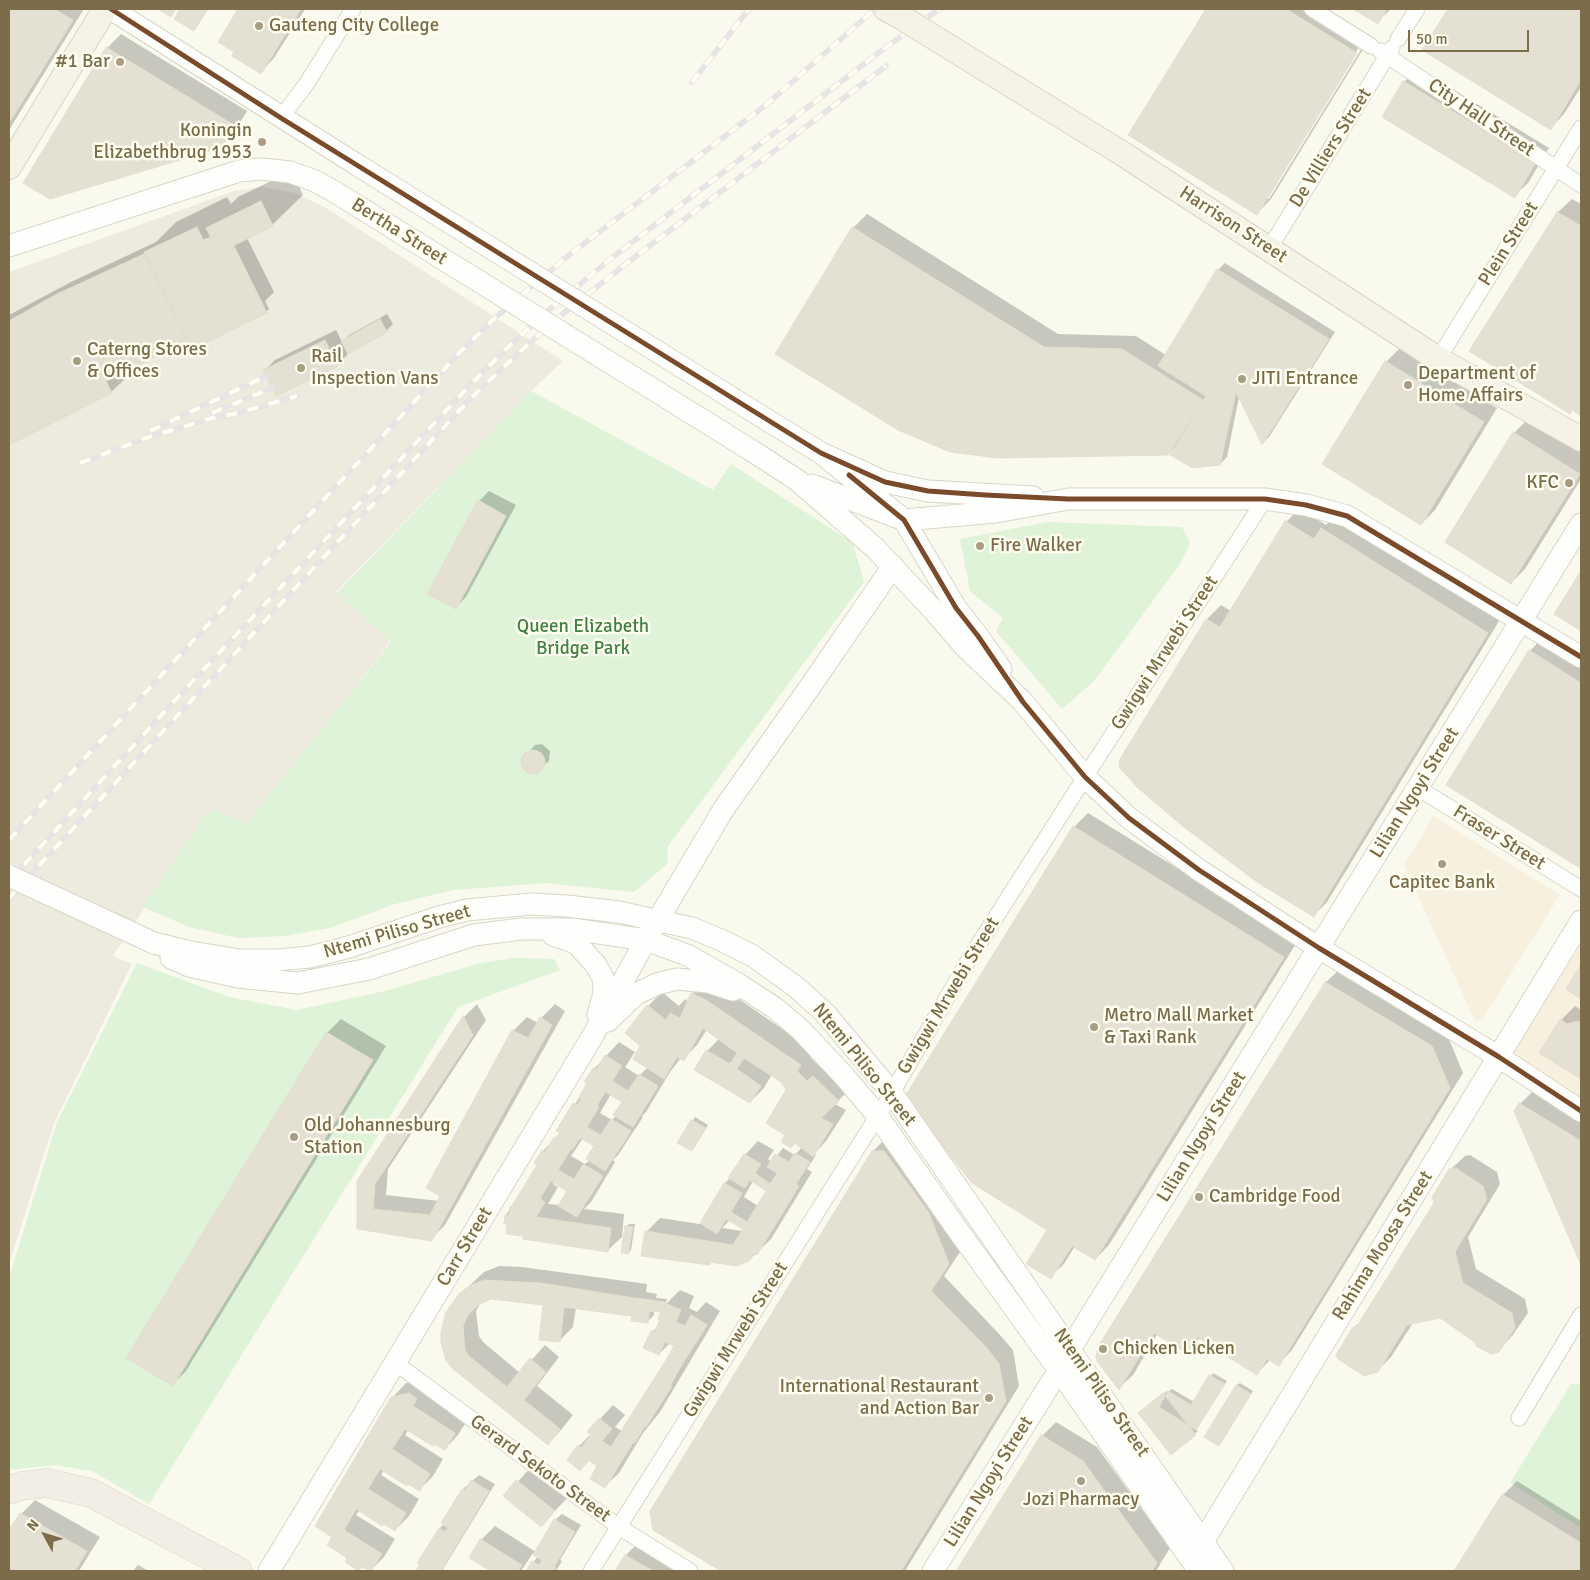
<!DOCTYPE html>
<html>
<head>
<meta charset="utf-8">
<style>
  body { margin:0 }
  #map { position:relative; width:1590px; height:1580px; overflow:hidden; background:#f9f9ee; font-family:Signika,sans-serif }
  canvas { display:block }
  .frame { position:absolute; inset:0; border:10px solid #7c6c49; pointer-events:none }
  .north { position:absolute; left:20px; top:1510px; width:50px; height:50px; -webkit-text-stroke:4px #fffef1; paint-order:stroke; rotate:309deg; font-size:14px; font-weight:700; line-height:20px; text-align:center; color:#7c6c49 }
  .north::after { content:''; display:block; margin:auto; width:18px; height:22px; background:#7c6c49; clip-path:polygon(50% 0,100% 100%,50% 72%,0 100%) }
  .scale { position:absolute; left:1408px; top:30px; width:121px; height:22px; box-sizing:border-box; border:2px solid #7c6c49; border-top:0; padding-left:6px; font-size:15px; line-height:18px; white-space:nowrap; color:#7c6c49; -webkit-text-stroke:4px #fffef1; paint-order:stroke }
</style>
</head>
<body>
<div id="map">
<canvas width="1590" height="1580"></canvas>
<div class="frame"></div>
<div class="north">N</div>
<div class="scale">50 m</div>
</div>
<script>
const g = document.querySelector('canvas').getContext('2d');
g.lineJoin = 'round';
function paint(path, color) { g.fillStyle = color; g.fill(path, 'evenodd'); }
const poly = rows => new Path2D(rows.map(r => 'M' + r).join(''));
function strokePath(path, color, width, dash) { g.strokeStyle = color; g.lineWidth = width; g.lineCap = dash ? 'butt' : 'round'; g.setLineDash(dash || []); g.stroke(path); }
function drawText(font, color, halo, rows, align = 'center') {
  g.font = font + ' Signika,sans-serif'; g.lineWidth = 5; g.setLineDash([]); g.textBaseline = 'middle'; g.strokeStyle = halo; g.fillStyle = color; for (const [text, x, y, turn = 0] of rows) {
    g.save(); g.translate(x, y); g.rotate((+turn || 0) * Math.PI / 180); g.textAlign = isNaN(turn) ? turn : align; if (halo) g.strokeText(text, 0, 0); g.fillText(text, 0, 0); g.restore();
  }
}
const commercial = poly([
  [1433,816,1560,895,1482,1020,1475,1021,1404,865],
  [1581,944,1581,1100,1511,1055]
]);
const industrial = poly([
  [262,187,295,193,326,208,563,361,531,391,336,592,390,642,247,824,214,809,205,816,113,956,132,964,54,1123,9,1264,9,272,234,191]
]);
const green = poly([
  [531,391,713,490,731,464,853,543,864,582,668,846,667,864,634,892,545,883,454,890,395,904,330,928,285,936,238,938,189,927,143,907,203,818,215,809,246,824,391,642,337,593],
  [1048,522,1182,527,1190,543,1180,564,1094,681,1062,709,996,631,1003,618,970,591,960,539],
  [513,958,554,959,560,970,458,1007,149,1504,92,1471,54,1465,9,1470,9,1278,57,1122,137,963,229,997,297,1010,385,991,477,964],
  [1571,1384,1581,1384,1581,1528,1510,1483]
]);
const shadow = poly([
  [9,9,84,9,9,130],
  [240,9,305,9,274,58,261,72,236,52,220,42],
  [1208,9,1322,9,1370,38,1271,199,1257,213,1130,135],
  [1359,47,1362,48,1269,199,1266,199],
  [1356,9,1391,9,1377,22],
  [1449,9,1581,9,1581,87,1564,114,1551,128,1424,50],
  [121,34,247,111,234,133,220,147,107,48],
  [1418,68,1549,148,1528,183,1514,196,1404,82],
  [292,171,303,195,272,225,247,238,274,292,265,301,269,309,266,312,187,338,121,372,125,379,111,392,9,444,9,315,71,282,156,242,176,222,227,197,231,204,238,197],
  [1572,199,1581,204,1581,414,1471,351,1558,212],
  [867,214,1058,334,1136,336,1166,355,1218,270,1225,263,1335,332,1269,437,1263,443,1239,397,1227,457,1220,464,1178,444,1168,454,853,228],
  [387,314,393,324,386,331,347,353,347,355,337,365,265,370,275,360,336,330,342,342,349,335],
  [1400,348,1497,408,1435,510,1421,524,1386,362],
  [1528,419,1581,452,1581,479,1525,569,1511,583,1514,433],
  [489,491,516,505,466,597,455,608,479,501],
  [1300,508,1326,525,1335,515,1501,618,1327,902,1314,915,1121,759,1207,619,1221,605,1231,611,1286,522],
  [1581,574,1581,630,1556,614],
  [1543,637,1581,661,1581,864,1579,866,1530,651],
  [542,744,550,751,549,761,536,772,526,771,522,765,523,758,535,745],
  [1088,813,1297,942,1109,1245,1095,1259,1075,1246,1064,1264,1050,1277,1049,1230,905,1098,1074,827],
  [1340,969,1446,1032,1463,1073,1292,1350,1278,1364,1271,1359,1257,1373,1200,1338,1187,1351,1158,1333,1133,1375,1119,1388,1097,1351,1326,982],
  [706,980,720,986,814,1051,810,1057,821,1068,827,1063,852,1087,835,1104,846,1110,826,1141,814,1154,816,1155,807,1169,812,1172,771,1239,749,1260,712,1261,709,1264,646,1232,660,1218,700,1224,725,1183,730,1178,745,1155,758,1141,774,1150,768,1159,772,1162,783,1148,795,1155,802,1147,796,1142,791,1147,786,1135,787,1090,782,1081,772,1074,764,1088,750,1102,707,1051,720,1038,707,1029,697,1045,683,1059,681,1058,670,1072,646,1112,642,1116,643,1117,618,1155,613,1160,615,1162,591,1202,584,1209,624,1214,622,1237,608,1250,525,1235,509,1223,506,1215,539,1165,536,1163,543,1151,561,1132,558,1130,589,1083,594,1069,619,1042,635,1052,625,1067,639,1076,648,1067,642,1046,648,1006,662,992,679,1006,685,999,689,1002,692,994],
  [611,1094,623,1101,616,1116,612,1120,600,1113],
  [583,1138,596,1146,590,1160,585,1164,571,1156],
  [555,1181,569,1190,560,1205,548,1204,558,1187,553,1184],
  [753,1181,768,1190,758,1206,744,1197],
  [730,1220,744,1229,743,1231,722,1228],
  [477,1004,486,1020,388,1169,386,1195,439,1201,513,1031,527,1017,538,1023,541,1018,555,1004,565,1011,445,1225,431,1239,358,1228,358,1181,464,1017],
  [1575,1006,1581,1010,1581,1077,1541,1052,1561,1020],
  [341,1019,386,1046,186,1371,172,1385,128,1358,327,1033],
  [1534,1090,1581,1119,1581,1262,1516,1111,1520,1104],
  [695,1117,708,1125,694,1147,679,1142],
  [887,1137,962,1249,944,1276,1000,1335,1013,1350,1019,1386,905,1571,723,1571,654,1529,873,1151],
  [1470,1155,1497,1172,1500,1184,1468,1237,1476,1269,1525,1299,1528,1313,1512,1336,1498,1351,1478,1342,1440,1317,1413,1323,1391,1357,1377,1371,1354,1327,1363,1319,1435,1203,1450,1170,1465,1156],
  [629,1224,635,1224,631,1250,628,1253,626,1227],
  [499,1266,522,1267,647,1284,646,1292,657,1294,656,1298,667,1299,665,1305,680,1290,694,1296,689,1308,697,1312,706,1302,720,1311,660,1412,643,1433,619,1473,605,1486,598,1466,590,1459,580,1469,579,1446,591,1434,600,1419,613,1405,625,1415,615,1427,622,1431,676,1346,670,1343,659,1354,652,1332,660,1324,665,1307,660,1311,654,1310,654,1315,647,1322,633,1312,630,1315,576,1308,573,1327,559,1341,544,1303,491,1298,481,1302,476,1311,479,1336,483,1342,520,1373,545,1345,559,1357,537,1386,573,1415,561,1430,547,1444,452,1367,467,1288,484,1272],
  [1213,1373,1227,1381,1196,1429,1198,1431,1171,1453,1143,1410,1167,1391,1168,1393,1172,1389,1194,1402],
  [424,1380,468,1419,458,1435,445,1449,409,1429,405,1435,443,1459,433,1476,419,1490,384,1470,381,1475,419,1499,409,1516,395,1530,360,1510,356,1515,395,1539,384,1557,370,1571,362,1566,358,1570,349,1558,329,1545,392,1398,406,1383],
  [1240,1383,1253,1391,1221,1442,1237,1385],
  [1056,1422,1097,1447,1170,1548,1156,1571,958,1571,1042,1436],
  [531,1467,568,1497,541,1526,505,1496],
  [479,1475,495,1484,442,1571,417,1571,440,1528,444,1524,443,1523,463,1489],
  [1517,1481,1581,1521,1581,1571,1455,1571,1503,1495],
  [35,1500,100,1537,79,1571,9,1571,9,1533,21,1514],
  [562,1514,581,1525,560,1560,562,1561,556,1571,527,1571,538,1556,533,1553,521,1571,493,1571,470,1557,481,1540,495,1526,536,1552,555,1520],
  [640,1541,689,1571,617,1571,626,1555],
  [138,1565,149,1571,133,1571]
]);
const building = poly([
  [9,9,54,9,73,20,9,123,9,9],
  [158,9,176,9,171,17,158,9],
  [180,9,208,9,194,31,174,19,180,9],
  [238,9,301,9,261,74,232,56,234,52,218,42,238,9],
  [1206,9,1286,9,1357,53,1257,215,1128,135,1206,9],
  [1353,9,1387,9,1378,24,1353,9],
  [1448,9,1581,9,1581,80,1551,130,1422,50,1448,9],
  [106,47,234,125,220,148,50,199,23,183,106,47],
  [1403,81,1536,162,1515,198,1382,117,1403,81],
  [261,201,273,226,219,253,206,228,261,201],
  [1557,212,1581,226,1581,416,1572,410,1570,414,1469,351,1557,212],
  [197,227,203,240,211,237,213,242,206,246,244,324,192,350,144,252,197,227],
  [852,227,1044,347,1122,349,1203,400,1168,455,998,458,950,452,898,430,775,354,852,227],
  [213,242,219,253,234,246,267,313,244,324,206,246,213,242],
  [144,254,187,341,106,381,112,393,9,445,9,321,55,295,144,254],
  [1217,269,1329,339,1262,445,1236,392,1220,465,1193,468,1170,455,1206,396,1158,366,1217,269],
  [380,319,387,332,348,354,341,341,380,319],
  [325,340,338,366,276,396,263,370,325,340],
  [1385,361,1484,422,1421,525,1322,464,1385,361],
  [1513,432,1580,474,1511,584,1445,542,1513,432],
  [478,500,506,516,456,609,427,594,478,500],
  [1285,521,1314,539,1321,528,1488,633,1314,917,1257,882,1180,824,1137,787,1119,767,1120,759,1206,619,1220,627,1285,521],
  [1581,571,1581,631,1554,614,1581,571],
  [1529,650,1581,683,1581,865,1580,868,1446,785,1529,650],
  '521 762a12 12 0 1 1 24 0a12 12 0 1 1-24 0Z',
  [1073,826,1284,957,1095,1260,1072,1246,1051,1279,1026,1264,1047,1230,972,1183,904,1098,1073,826],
  [1581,964,1581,999,1566,989,1581,964],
  [1325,982,1432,1046,1450,1088,1279,1366,1267,1359,1257,1375,1197,1337,1187,1353,1154,1333,1119,1390,1097,1361,1096,1356,1099,1345,1325,982],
  [691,993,706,1000,801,1065,797,1071,807,1081,813,1076,839,1101,821,1118,833,1124,813,1157,795,1143,791,1148,781,1142,785,1135,766,1123,786,1090,781,1082,744,1058,737,1069,761,1086,750,1103,694,1070,706,1050,730,1064,737,1053,703,1028,684,1061,677,1057,664,1079,633,1059,640,1046,625,1033,647,1005,666,1020,670,1013,680,1018,691,993],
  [463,1016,473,1035,375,1184,373,1209,430,1215,440,1196,426,1188,512,1030,528,1038,540,1017,552,1025,432,1241,357,1229,357,1181,463,1016],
  [1560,1019,1567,1024,1578,1021,1581,1023,1581,1079,1539,1053,1560,1019],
  [326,1032,373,1060,173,1386,126,1358,326,1032],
  [605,1055,622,1066,612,1081,628,1091,639,1074,658,1086,633,1127,613,1115,622,1102,605,1092,597,1106,599,1107,587,1127,601,1135,611,1119,631,1131,605,1171,586,1159,594,1146,580,1138,572,1150,571,1149,558,1170,574,1179,583,1164,603,1176,577,1217,558,1206,567,1191,551,1181,540,1198,545,1202,536,1217,611,1228,608,1252,523,1239,523,1236,506,1234,507,1224,504,1224,505,1215,509,1215,510,1206,512,1206,537,1165,534,1163,542,1150,545,1152,554,1137,556,1138,560,1132,556,1131,573,1103,577,1105,581,1099,579,1097,587,1083,584,1082,593,1068,596,1070,605,1055],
  [1519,1103,1581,1141,1581,1265,1514,1111,1519,1103],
  [691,1120,706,1128,692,1151,677,1143,691,1120],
  [872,1151,884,1151,929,1213,949,1264,931,1291,987,1348,999,1364,1006,1401,901,1571,721,1571,653,1530,650,1511,872,1151],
  [795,1153,810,1162,796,1184,778,1172,777,1173,767,1167,775,1154,789,1162,795,1153],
  [744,1154,761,1164,755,1173,770,1184,778,1172,799,1186,757,1255,754,1253,749,1261,737,1266,710,1262,710,1265,641,1256,645,1231,733,1245,743,1229,726,1219,717,1234,700,1223,724,1183,742,1193,731,1212,747,1222,766,1191,750,1180,745,1188,728,1178,744,1154],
  [1456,1168,1483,1186,1487,1199,1455,1252,1463,1283,1512,1313,1515,1328,1499,1352,1491,1354,1476,1346,1476,1343,1440,1318,1407,1325,1378,1372,1364,1376,1338,1359,1336,1355,1353,1327,1357,1326,1434,1203,1432,1197,1449,1169,1456,1168],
  [625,1226,633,1227,628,1254,621,1253,625,1226],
  [484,1280,541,1283,634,1298,631,1316,564,1307,560,1342,539,1340,543,1305,491,1299,478,1305,468,1315,463,1326,465,1350,469,1356,507,1387,530,1358,546,1372,524,1400,560,1429,548,1445,452,1368,446,1360,441,1343,441,1332,446,1312,459,1294,469,1286,484,1280],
  [634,1298,651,1300,648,1323,631,1321,634,1298],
  [651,1300,665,1302,660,1312,649,1311,651,1300],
  [665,1303,681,1310,676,1322,685,1326,691,1315,707,1325,680,1368,670,1386,672,1386,646,1427,645,1426,634,1444,633,1443,605,1488,590,1479,597,1466,589,1460,580,1471,567,1460,578,1445,581,1448,591,1435,587,1432,599,1418,612,1429,602,1441,611,1447,666,1360,674,1346,665,1342,659,1355,643,1348,651,1331,654,1333,660,1320,658,1319,665,1303],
  [1209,1375,1225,1384,1196,1430,1159,1407,1168,1391,1191,1405,1209,1375],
  [1236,1385,1251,1394,1219,1446,1204,1437,1236,1385],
  [409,1393,417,1399,413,1406,455,1433,445,1450,434,1444,433,1446,405,1429,392,1449,430,1474,420,1491,408,1484,407,1486,380,1469,368,1489,406,1513,395,1531,384,1524,382,1526,356,1509,344,1530,382,1554,371,1571,361,1567,359,1571,345,1562,347,1558,327,1545,332,1537,315,1526,391,1397,409,1393],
  [1163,1393,1196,1435,1171,1455,1138,1413,1163,1393],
  [1041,1435,1083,1461,1157,1563,1152,1571,956,1571,1041,1435],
  [471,1480,489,1491,441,1571,416,1571,420,1564,417,1563,439,1528,445,1532,448,1528,441,1523,462,1489,465,1490,471,1480],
  [516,1480,555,1511,541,1527,503,1496,516,1480],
  [1502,1494,1581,1543,1581,1571,1454,1571,1502,1494],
  [20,1513,87,1551,75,1571,9,1571,9,1530,20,1513],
  [554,1519,575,1532,554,1567,556,1568,554,1571,526,1571,532,1561,539,1565,542,1560,533,1555,554,1519],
  [480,1539,522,1565,518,1571,491,1571,469,1558,480,1539],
  [625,1555,653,1571,615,1571,625,1555]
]);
const street = poly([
  [1312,9,1371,46],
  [1398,39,1417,9],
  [1380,51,1581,185],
  [281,118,307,83,353,9],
  [1269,249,1392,48],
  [1438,359,1581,128],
  [1418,788,1581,889],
  [394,1362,619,1527,690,1571],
  [1519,1418,1581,1315],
  [591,1571,892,1093,968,961,1085,777,1265,499]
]);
const secondary = poly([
  [111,9,359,166],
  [9,246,239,171,262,169,290,172,315,181,335,192],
  [772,423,821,453,885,482,928,491,1033,497],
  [754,452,797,480,875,548,934,611,965,647,1023,702,1085,777,1129,818,1199,870,1319,948,1499,1057,1581,1111],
  [821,453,904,520,956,608,978,636,1001,669],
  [812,485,904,520,996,512,1068,499,1265,499,1306,505,1347,516,1581,657],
  [553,935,576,943,596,965,603,978,604,993,598,1015],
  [154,943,191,952,240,960,277,960,310,957,349,947,439,917,467,910,531,904,567,906,619,912,692,928,723,941,753,956,796,987,825,1013,892,1093,1223,1571],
  [171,958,189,966,238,977,298,983,369,969,474,935,521,929,572,929,646,940,687,955,738,984,775,1008,801,1030,845,1077,877,1115,957,1229,1059,1370,1199,1571],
  [608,1021,636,994,657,984,677,979,708,982,733,990],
  [1196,1553,1581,921],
  [269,1571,592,1037,646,940,723,810,812,684,893,566],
  [933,1571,1059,1370,1070,1349,1581,524]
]);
const primary = poly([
  [886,9,901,17],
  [964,56,1123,154,1438,359,1581,439],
  [9,167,105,9]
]);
const highway = poly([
  [9,1490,21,1486,47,1483,91,1493,238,1571]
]);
const rail = poly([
  [692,82,749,9],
  [212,413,272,388],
  [150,431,266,376],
  [80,463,146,438,212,418,238,413,297,396],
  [9,840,462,350,495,318,569,255,766,105,875,9],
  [9,881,191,683,472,383,507,348,550,309,613,257,873,57,939,9],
  [9,898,470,399,508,363,555,320,627,263,886,66]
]);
const secondaryBridge = poly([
  [359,166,772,423],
  [335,192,754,452],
  [9,876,154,943]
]);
const primaryBridge = poly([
  [901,17,964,56]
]);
const bus1 = poly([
  [111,9,281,118,821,453,885,482,928,491,985,495,1068,499,1265,499,1306,505,1347,516,1581,657],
  [849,475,904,520,956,608,978,636,1023,702,1085,777,1129,818,1199,870,1319,948,1499,1057,1581,1111]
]);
const markers = [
  [259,26,5,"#a89d83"],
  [120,62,5,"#a89d83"],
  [262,142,5,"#a89d83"],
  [77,361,5,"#a89d83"],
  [301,368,5,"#a89d83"],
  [1242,379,5,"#a89d83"],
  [1408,385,5,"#a89d83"],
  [1569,483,5,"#a89d83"],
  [980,546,5,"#a89d83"],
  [1442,864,5,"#a89d83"],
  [1094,1027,5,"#a89d83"],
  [294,1137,5,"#a89d83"],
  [1199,1197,5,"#a89d83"],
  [1103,1349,5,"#a89d83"],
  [989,1398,5,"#a89d83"],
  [1081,1481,5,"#a89d83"]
];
const poiNames = [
  ["Gauteng City College",269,26],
  ["#1 Bar",110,62,"right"],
  ["Koningin",252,131,"right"],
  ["Elizabethbrug 1953",252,153,"right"],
  ["Caterng Stores",87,350],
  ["& Offices",87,372],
  ["Rail",311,357],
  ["Inspection Vans",311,379],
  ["Department of",1418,374],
  ["Home Affairs",1418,396],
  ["JITI Entrance",1252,379],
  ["KFC",1559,483,"right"],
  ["Fire Walker",990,546],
  ["Capitec Bank",1442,883,"center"],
  ["Metro Mall Market",1104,1016],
  ["& Taxi Rank",1104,1038],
  ["Old Johannesburg",304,1126],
  ["Station",304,1148],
  ["Cambridge Food",1209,1197],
  ["Chicken Licken",1113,1349],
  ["International Restaurant",979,1387,"right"],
  ["and Action Bar",979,1409,"right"],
  ["Jozi Pharmacy",1081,1500,"center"]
];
const streetNames = [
  ["City Hall Street",1481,118,34],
  ["De Villiers Street",1331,148,-58],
  ["Harrison Street",1233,225,33],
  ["Bertha Street",399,232,32],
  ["Plein Street",1509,244,-58],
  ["Gwigwi Mrwebi Street",1165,653,-57],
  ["Lilian Ngoyi Street",1415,793,-58],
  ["Fraser Street",1499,838,32],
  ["Ntemi Piliso Street",397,932,-16],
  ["Gwigwi Mrwebi Street",949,996,-59],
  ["Ntemi Piliso Street",864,1065,51],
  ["Lilian Ngoyi Street",1202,1137,-58],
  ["Rahima Moosa Street",1383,1246,-58],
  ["Carr Street",465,1247,-59],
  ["Gwigwi Mrwebi Street",736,1340,-58],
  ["Ntemi Piliso Street",1101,1393,55],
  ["Gerard Sekoto Street",540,1469,36],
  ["Lilian Ngoyi Street",989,1482,-58]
];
const parkNames = [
  ["Queen Elizabeth",583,627],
  ["Bridge Park",583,649]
];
paint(commercial, '#f7f0de');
paint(industrial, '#edeade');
paint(green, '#def3d7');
paint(shadow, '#0003');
paint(building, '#e4e1d2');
strokePath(building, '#e3dfcf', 1);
strokePath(street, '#d8d6ca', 17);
strokePath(secondary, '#d9d6c9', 23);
strokePath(primary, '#d8d4c6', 26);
strokePath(highway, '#d8d4c6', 29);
strokePath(street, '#fefefc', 15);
strokePath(secondary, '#fefefc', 21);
strokePath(primary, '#f4f3e6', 24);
strokePath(highway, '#f2eee6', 28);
strokePath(rail, '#e7e4e6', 5.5);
strokePath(rail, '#fffef1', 4, [11]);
strokePath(secondaryBridge, '#d9d6c9', 23, []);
strokePath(primaryBridge, '#d8d4c6', 26, []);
strokePath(secondaryBridge, '#fefefc', 21);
strokePath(primaryBridge, '#f4f3e6', 24);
strokePath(bus1, '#7a4b2a', 5);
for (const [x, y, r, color] of markers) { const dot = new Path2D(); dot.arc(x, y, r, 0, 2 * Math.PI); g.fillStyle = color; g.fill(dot); strokePath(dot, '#fffef1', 2); }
drawText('19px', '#7c6c49', '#fffef1', poiNames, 'left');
drawText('19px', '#7c6c49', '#fffef1', streetNames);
drawText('19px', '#408242', '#fffef1', parkNames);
</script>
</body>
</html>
